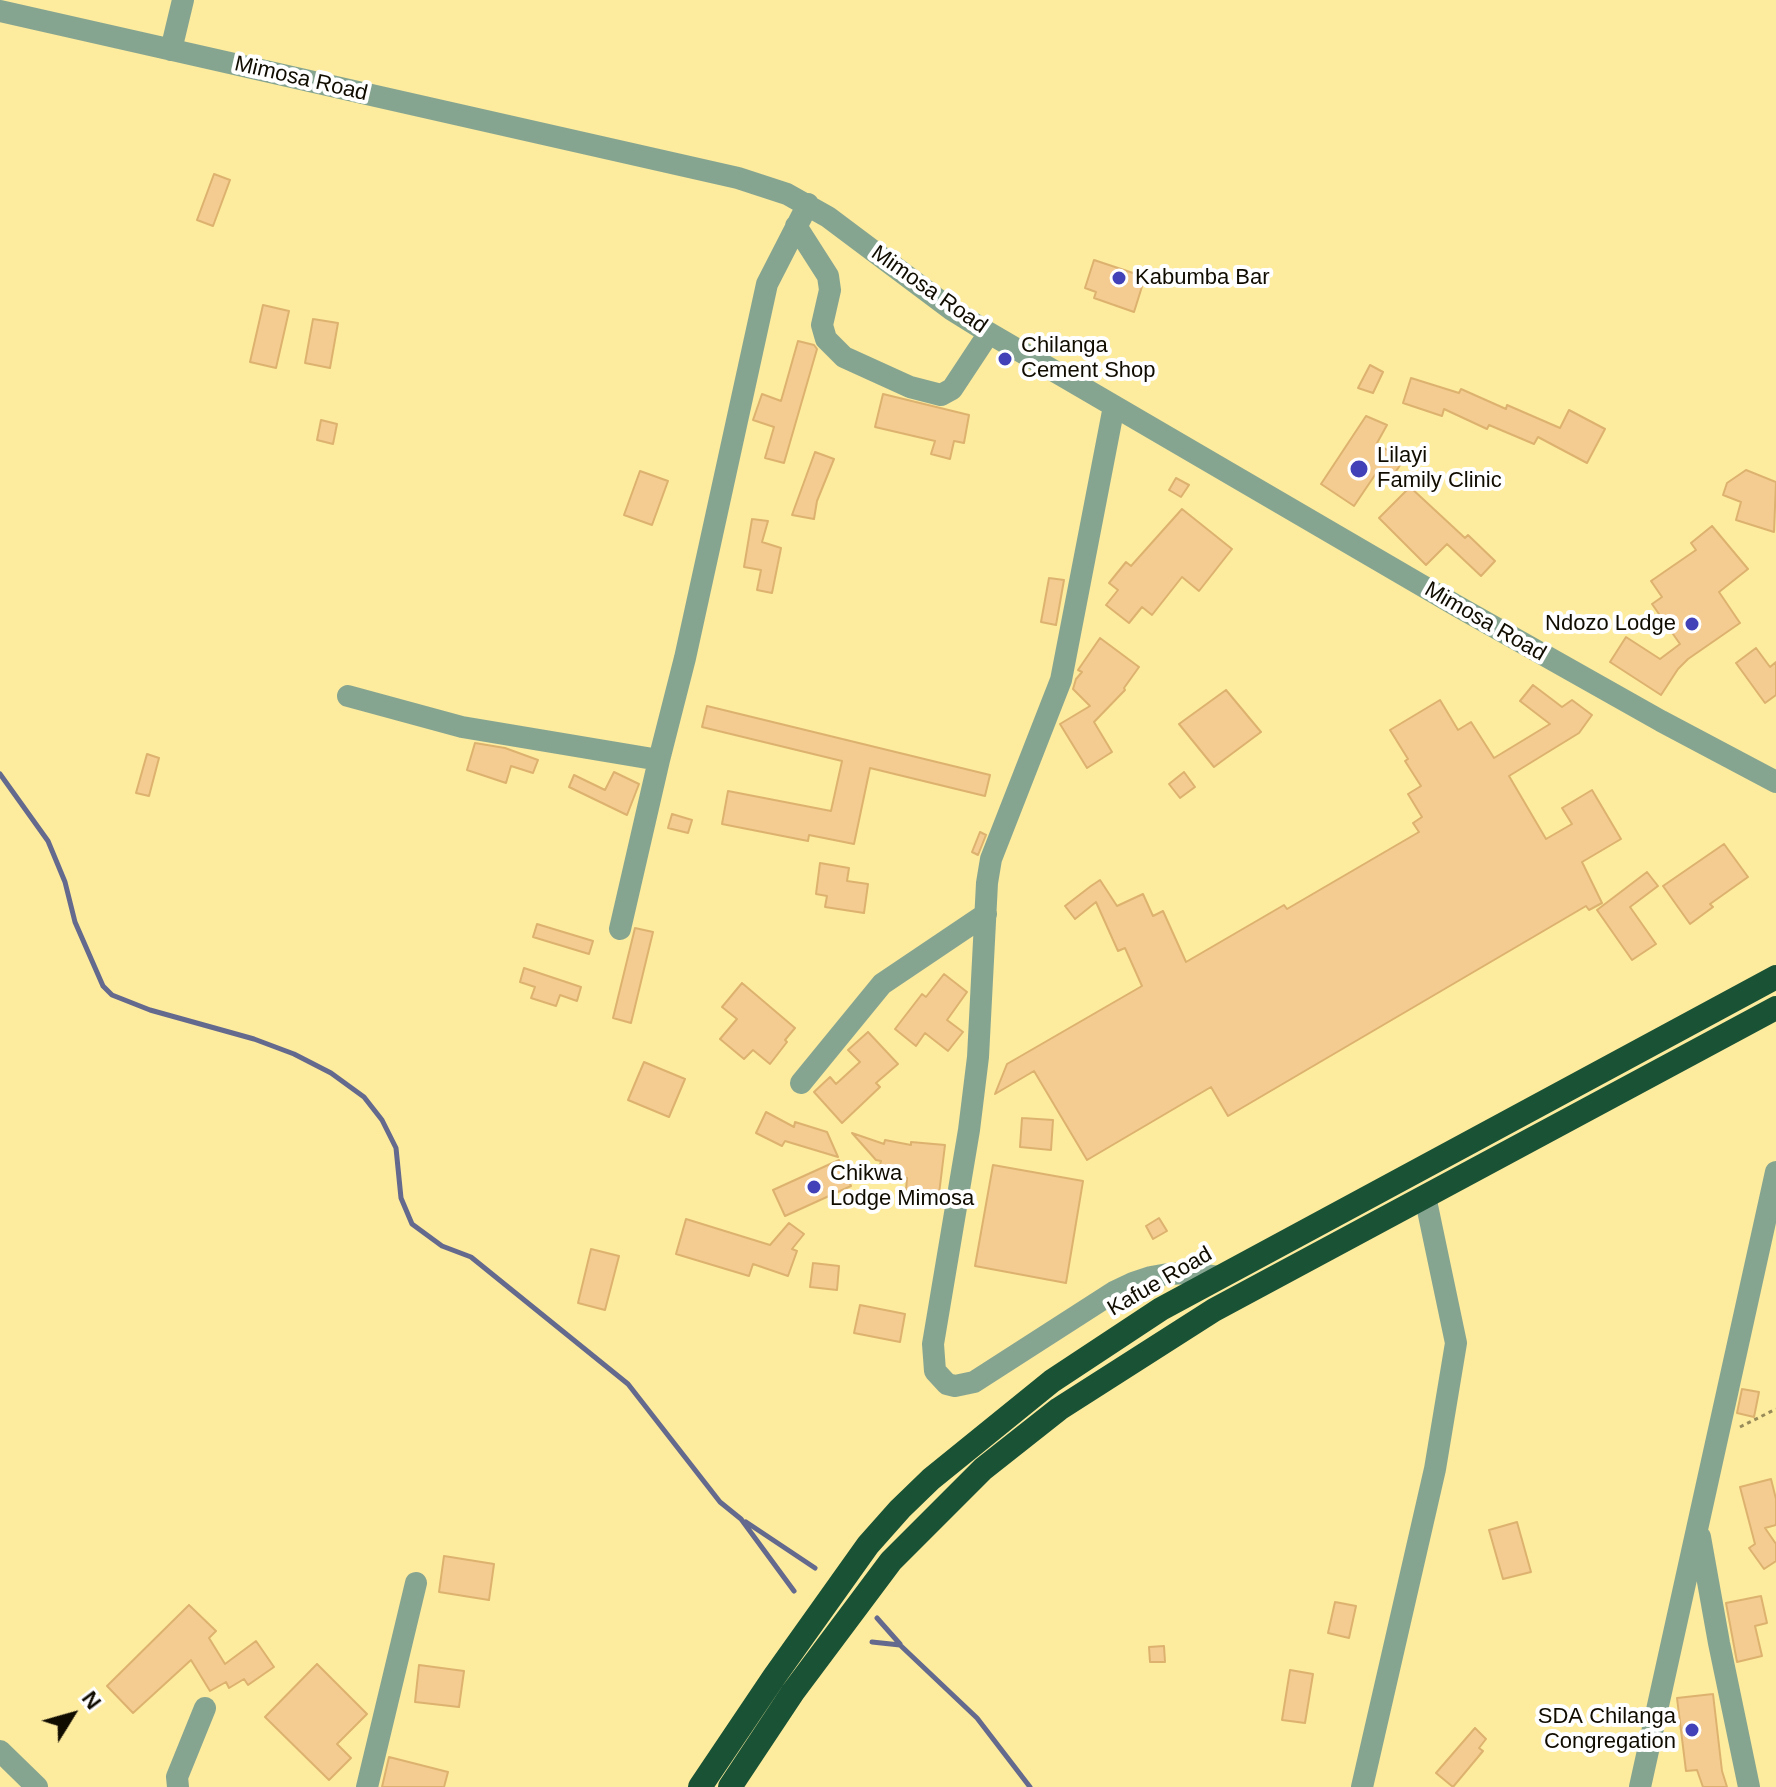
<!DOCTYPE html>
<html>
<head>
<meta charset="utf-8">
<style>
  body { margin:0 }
  #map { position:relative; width:1776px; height:1787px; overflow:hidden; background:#fdeb9e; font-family:Arial,sans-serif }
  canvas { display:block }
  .north { position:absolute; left:32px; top:1675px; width:80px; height:80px; -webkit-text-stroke:6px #fff; paint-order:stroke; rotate:53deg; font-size:22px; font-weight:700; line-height:32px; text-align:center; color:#110c00 }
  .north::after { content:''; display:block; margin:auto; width:28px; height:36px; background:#110c00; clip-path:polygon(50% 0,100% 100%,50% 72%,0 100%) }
</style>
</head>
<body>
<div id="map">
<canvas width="1776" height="1787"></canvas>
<div class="north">N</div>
</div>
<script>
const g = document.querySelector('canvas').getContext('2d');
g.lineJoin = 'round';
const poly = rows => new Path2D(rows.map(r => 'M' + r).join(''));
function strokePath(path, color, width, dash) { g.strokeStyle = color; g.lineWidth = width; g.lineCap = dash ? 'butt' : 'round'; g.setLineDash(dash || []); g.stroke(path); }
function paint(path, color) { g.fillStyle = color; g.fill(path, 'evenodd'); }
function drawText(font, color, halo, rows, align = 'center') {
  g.font = font + ' Arial,sans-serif'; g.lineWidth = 8; g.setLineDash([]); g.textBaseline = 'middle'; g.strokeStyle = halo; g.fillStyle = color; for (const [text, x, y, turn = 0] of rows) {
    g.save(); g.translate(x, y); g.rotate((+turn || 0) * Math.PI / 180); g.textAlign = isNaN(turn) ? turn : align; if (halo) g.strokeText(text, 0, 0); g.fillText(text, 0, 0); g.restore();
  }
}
const stream = poly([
  [0,774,48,841,65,882,75,922,103,986,112,995,150,1010,254,1039,294,1054,331,1073,364,1097,382,1120,396,1148,401,1198,412,1224,442,1246,471,1257,628,1384,720,1502,741,1519,794,1591],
  [746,1522,815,1568],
  [877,1618,900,1644],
  [872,1642,900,1645,977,1718,1030,1787]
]);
const building = poly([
  [214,174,230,180,213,226,197,220,214,174],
  [1094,260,1145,277,1134,312,1094,298,1096,292,1085,288,1094,260],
  [263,305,289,311,276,368,250,362,263,305],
  [313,319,338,323,330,368,305,363,313,319],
  [798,341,814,345,817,349,784,463,765,458,774,427,753,420,762,394,781,401,798,341],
  [1370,365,1383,372,1373,393,1358,388,1370,365],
  [1411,378,1459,393,1461,389,1506,409,1507,405,1560,428,1569,410,1605,429,1587,463,1538,437,1534,444,1489,425,1487,429,1444,409,1442,416,1403,403,1411,378],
  [883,394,969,415,964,443,954,441,950,459,931,454,935,441,875,427,883,394],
  [1366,416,1387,425,1377,443,1403,461,1392,477,1379,469,1354,506,1321,484,1366,416],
  [321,420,337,424,333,444,317,440,321,420],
  [815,452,834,459,817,501,814,519,792,515,815,452],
  [1746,470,1776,482,1774,532,1736,520,1741,502,1723,495,1727,483,1746,470],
  [640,471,668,481,652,525,624,515,640,471],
  [1176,478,1189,485,1181,497,1169,490,1176,478],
  [1410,487,1465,538,1468,535,1495,561,1481,576,1447,544,1426,565,1379,518,1410,487],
  [1182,509,1232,549,1199,591,1182,577,1152,615,1142,607,1129,623,1106,605,1118,590,1109,583,1126,562,1131,566,1182,509],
  [752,519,768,521,762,542,781,548,772,593,757,590,761,570,744,567,752,519],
  [1712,526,1748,569,1719,592,1740,623,1688,659,1678,669,1661,695,1610,662,1626,637,1660,659,1680,644,1652,604,1662,597,1651,581,1696,550,1691,543,1712,526],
  [1049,578,1064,580,1056,625,1041,622,1049,578],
  [1100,638,1139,667,1124,688,1125,690,1094,722,1112,752,1087,768,1060,724,1090,706,1073,689,1076,679,1082,672,1078,670,1100,638],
  [1756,648,1770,667,1776,662,1776,695,1765,703,1736,663,1756,648],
  [1533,685,1562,707,1572,700,1592,715,1579,733,1509,776,1546,839,1572,824,1562,808,1592,790,1621,839,1582,862,1602,903,1589,910,1586,906,1228,1116,1211,1087,1087,1160,1034,1071,995,1094,1007,1064,1142,986,1125,948,1118,951,1096,902,1075,919,1065,906,1091,886,1100,880,1117,906,1143,894,1153,916,1163,911,1186,962,1284,905,1287,909,1419,832,1413,823,1422,817,1408,794,1421,786,1405,761,1408,759,1390,730,1440,700,1458,730,1471,722,1494,758,1550,724,1520,701,1533,685],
  [1226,690,1261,732,1214,767,1179,724,1226,690],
  [707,706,990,775,985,796,870,768,854,844,809,835,808,841,722,824,728,791,831,811,842,761,702,727,707,706],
  [475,743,505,748,538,760,533,773,511,766,506,783,467,770,475,743],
  [147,754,159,758,149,796,136,793,147,754],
  [614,772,639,784,627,815,569,787,574,775,605,790,614,772],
  [1184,772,1195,787,1180,798,1169,784,1184,772],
  [672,814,692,820,688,833,668,828,672,814],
  [980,832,986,835,978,855,972,852,980,832],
  [1724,844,1748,877,1710,904,1713,907,1690,924,1663,886,1724,844],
  [820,863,849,868,847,881,868,884,864,913,825,907,827,896,816,894,820,863],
  [1647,872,1658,886,1630,907,1656,944,1632,960,1597,910,1647,872],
  [537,924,593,941,589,954,533,937,537,924],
  [635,928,653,932,631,1023,613,1018,635,928],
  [524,968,581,987,577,1001,560,995,556,1006,531,998,535,987,520,982,524,968],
  [944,974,967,992,947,1020,963,1032,948,1051,925,1033,916,1046,895,1029,922,994,926,997,944,974],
  [742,983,795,1028,785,1040,787,1042,770,1064,753,1050,744,1059,720,1039,737,1019,722,1007,742,983],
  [868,1032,898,1064,876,1083,880,1087,842,1123,814,1092,830,1077,836,1084,860,1062,848,1050,868,1032],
  [644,1062,685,1079,669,1117,628,1100,644,1062],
  [766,1112,794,1127,795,1122,827,1132,838,1157,785,1141,782,1146,756,1133,766,1112],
  [1022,1118,1053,1120,1051,1150,1020,1147,1022,1118],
  [852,1133,884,1144,885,1140,911,1145,911,1142,945,1145,939,1194,906,1190,907,1178,878,1172,881,1161,876,1160,852,1133],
  [839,1160,851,1186,785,1216,773,1190,839,1160],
  [993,1165,1083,1181,1066,1283,975,1266,993,1165],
  [1159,1218,1167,1231,1153,1239,1146,1226,1159,1218],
  [686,1219,770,1245,789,1223,804,1234,792,1249,797,1251,788,1276,753,1264,749,1276,676,1254,686,1219],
  [591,1249,619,1256,605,1310,578,1303,591,1249],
  [813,1263,839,1266,837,1290,810,1287,813,1263],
  [860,1305,905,1314,900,1342,854,1333,860,1305],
  [1742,1389,1759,1392,1754,1417,1737,1413,1742,1389],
  [1771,1479,1776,1499,1776,1525,1765,1528,1776,1544,1776,1561,1764,1569,1749,1548,1755,1544,1740,1487,1771,1479],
  [1517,1522,1531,1572,1503,1579,1489,1530,1517,1522],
  [444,1556,494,1564,489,1600,439,1592,444,1556],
  [1761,1596,1767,1623,1755,1626,1762,1656,1737,1662,1726,1603,1761,1596],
  [1335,1602,1356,1606,1349,1638,1328,1633,1335,1602],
  [189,1605,216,1631,209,1638,225,1664,256,1641,274,1667,248,1685,244,1679,229,1688,226,1682,210,1691,191,1660,133,1713,107,1686,189,1605],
  [1164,1646,1165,1662,1150,1662,1149,1647,1164,1646],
  [317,1664,367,1714,337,1744,351,1758,329,1780,265,1717,317,1664],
  [419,1665,464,1671,459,1707,415,1702,419,1665],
  [1290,1670,1313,1674,1305,1723,1282,1720,1290,1670],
  [1713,1694,1722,1771,1727,1787,1703,1787,1697,1770,1686,1771,1677,1698,1713,1694],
  [1475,1728,1486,1739,1479,1748,1483,1751,1453,1787,1436,1773,1475,1728],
  [389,1757,448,1772,444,1787,382,1787,389,1757]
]);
const path = poly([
  [1740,1427,1776,1409]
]);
const minor = poly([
  [0,11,738,178,787,194,828,217,952,310,989,333,1457,606,1661,721,1776,782],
  [171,50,183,0],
  [796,226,828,276,830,290,822,325,826,339,844,357,910,387,941,395,952,389,989,333],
  [1114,406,1061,680,991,859,987,883,978,1057,969,1130,933,1344,935,1371,947,1384,955,1386,974,1382,1114,1292,1133,1283,1151,1277,1168,1274,1190,1273,1219,1277],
  [348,696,462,727,659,760],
  [620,929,659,760,685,658,767,284,808,204],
  [801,1083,882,984,986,914],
  [1700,1537,1719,1643,1749,1787],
  [0,1751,37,1787],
  [178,1787,177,1777,205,1708],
  [367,1787,416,1583],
  [1362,1787,1435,1469,1456,1343,1425,1196],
  [1640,1787,1776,1172]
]);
const highway = poly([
  [700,1787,774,1677,868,1545,900,1509,931,1479,1052,1381,1161,1309,1776,977],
  [730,1787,793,1692,891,1561,983,1469,1059,1409,1214,1310,1776,1008]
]);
const markers = [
  [1119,278,8,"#4341b7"],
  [1005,359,8,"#4341b7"],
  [1359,469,10,"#4341b7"],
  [1692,624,8,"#4341b7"],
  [814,1187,8,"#4341b7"],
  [1692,1730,8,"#4341b7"]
];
const streetNames = [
  ["Mimosa Road",301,79,13],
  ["Mimosa Road",929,290,35],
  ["Mimosa Road",1485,622,30],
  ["Kafue Road",1160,1282,-30]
];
const poiNames = [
  ["Kabumba Bar",1135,278],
  ["Chilanga",1021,346],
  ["Cement Shop",1021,371],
  ["Lilayi",1377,456],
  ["Family Clinic",1377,481],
  ["Ndozo Lodge",1676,624,"right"],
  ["Chikwa",830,1174],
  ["Lodge Mimosa",830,1199],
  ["SDA Chilanga",1676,1717,"right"],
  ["Congregation",1676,1742,"right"]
];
strokePath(stream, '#64698e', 5);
paint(building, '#f4cc92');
strokePath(building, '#ddb26f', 2);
strokePath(path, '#988b5a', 3, [4, 4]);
strokePath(minor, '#86a591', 22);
strokePath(highway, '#195235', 24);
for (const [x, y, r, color] of markers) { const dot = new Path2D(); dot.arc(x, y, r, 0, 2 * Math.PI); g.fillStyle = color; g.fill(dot); strokePath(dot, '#fff', 3); }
drawText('22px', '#110c00', '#fff', streetNames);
drawText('22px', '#110c00', '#fff', poiNames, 'left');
</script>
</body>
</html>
